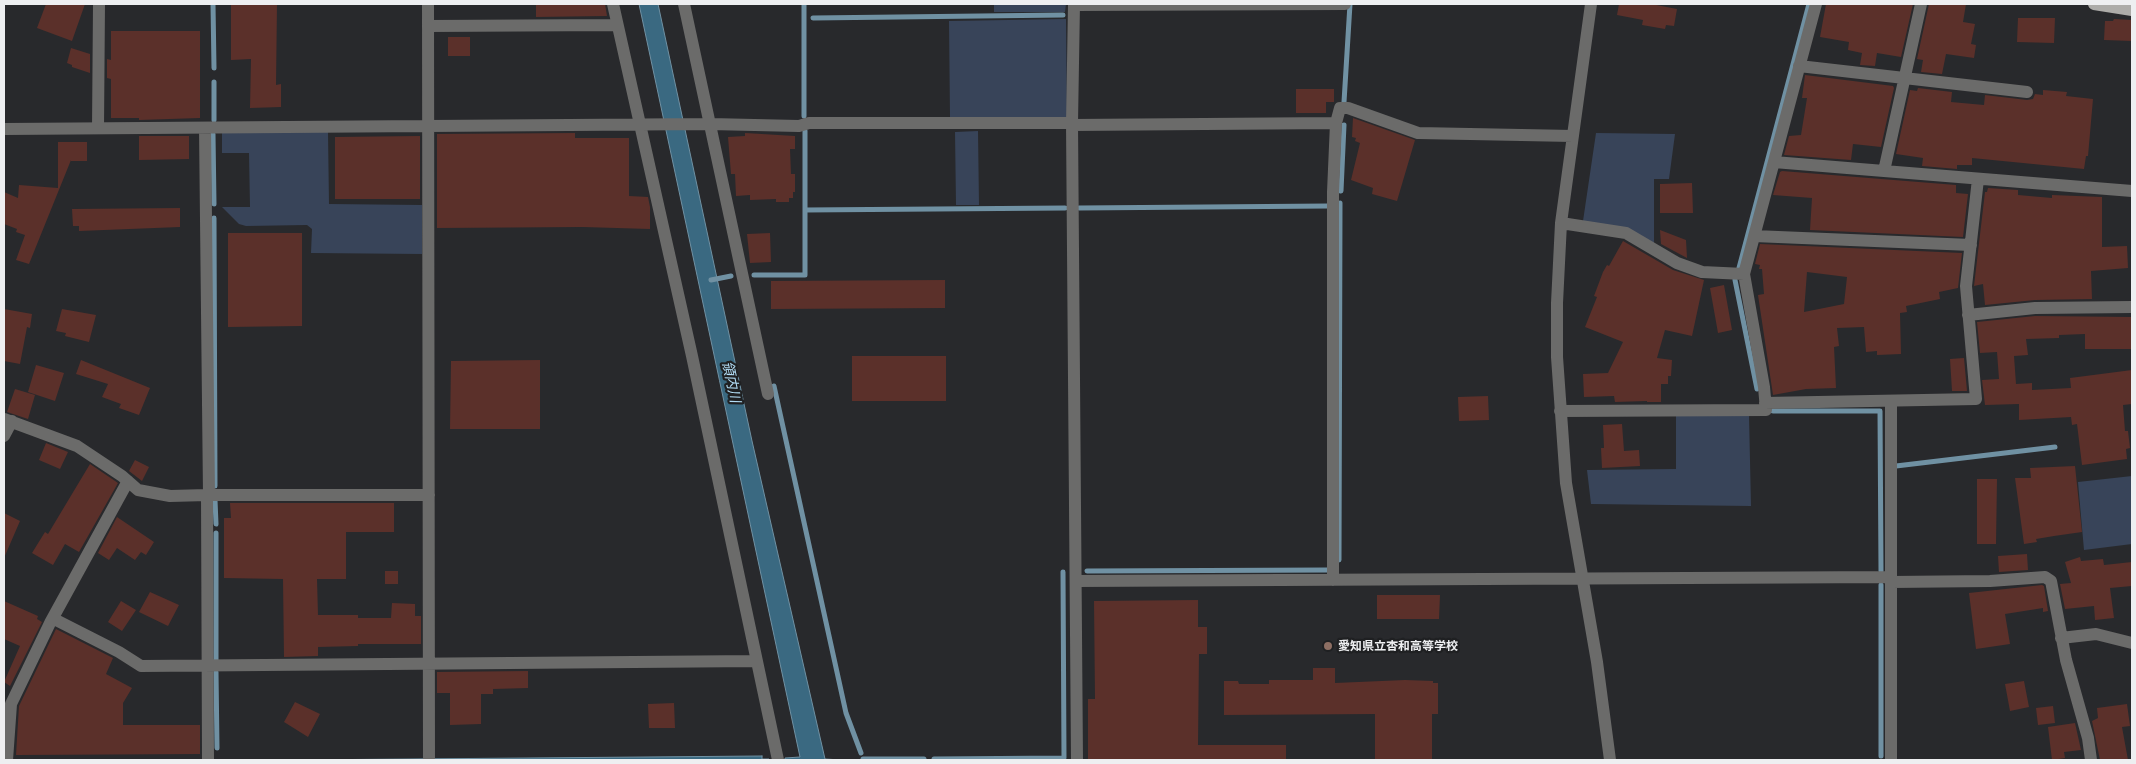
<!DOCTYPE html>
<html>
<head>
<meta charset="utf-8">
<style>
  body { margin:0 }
  #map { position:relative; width:2136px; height:764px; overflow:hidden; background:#28292c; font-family:Raleway,sans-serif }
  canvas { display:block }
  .frame { position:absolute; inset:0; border:5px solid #eeeff1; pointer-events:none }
</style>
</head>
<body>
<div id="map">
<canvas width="2136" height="764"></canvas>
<div class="frame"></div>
</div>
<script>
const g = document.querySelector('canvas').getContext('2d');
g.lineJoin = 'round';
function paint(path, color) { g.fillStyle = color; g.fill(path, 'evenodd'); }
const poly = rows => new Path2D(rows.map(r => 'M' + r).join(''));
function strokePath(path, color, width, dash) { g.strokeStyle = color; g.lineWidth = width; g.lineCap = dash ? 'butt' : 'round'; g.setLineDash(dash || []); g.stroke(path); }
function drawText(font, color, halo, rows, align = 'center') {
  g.font = font + ' Raleway,"Noto Sans JP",sans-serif'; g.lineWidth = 4.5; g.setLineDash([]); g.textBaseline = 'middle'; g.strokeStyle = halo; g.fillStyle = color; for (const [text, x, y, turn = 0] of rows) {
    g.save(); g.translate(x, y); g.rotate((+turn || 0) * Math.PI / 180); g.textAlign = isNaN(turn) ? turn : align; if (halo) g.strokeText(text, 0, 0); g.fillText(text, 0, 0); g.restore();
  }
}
const green = poly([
  [994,4,1066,4,1065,12,994,12],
  [1066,19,1067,117,950,117,949,21],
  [978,131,979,205,956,205,955,132],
  [222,132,328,132,329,204,422,205,422,254,311,253,312,229,307,225,246,226,239,224,222,207,250,207,249,153,222,153],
  [1596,133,1675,134,1669,179,1654,179,1654,243,1583,221],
  [1749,415,1751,506,1591,504,1587,470,1676,469,1676,416],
  [2132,476,2132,544,2084,550,2078,482]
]);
const water = poly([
  [639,4,658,4,752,441,825,759,841,760,785,760,785,758,800,757,639,4],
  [762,756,762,759,769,759,769,760,293,760,762,756]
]);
const stream = poly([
  [213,4,214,68],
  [804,4,804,116],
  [813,18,1063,15],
  [214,82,214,120],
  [1344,102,1350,4],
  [213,134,214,204],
  [1341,191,1344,125],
  [1079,208,1328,206],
  [805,210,1065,208],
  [214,218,215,486],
  [1739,268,1809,4],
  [754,275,805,275,805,131],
  [711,280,731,276],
  [1735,280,1757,389],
  [774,386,846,713,861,753],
  [1773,411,1880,411,1881,571],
  [1896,466,2055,447],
  [215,500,216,524],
  [216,533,216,660],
  [1339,560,1340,203],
  [1087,571,1327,570],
  [1881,585,1881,756],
  [216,672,217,748],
  [863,759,924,759],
  [934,759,1064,758,1063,572]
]);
const building = poly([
  [46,4,85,4,72,41,37,28],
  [231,4,277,4,276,85,281,84,281,107,250,108,251,59,231,60],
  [536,4,605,4,607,16,536,17],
  [1619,4,1651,4,1677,9,1674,26,1666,25,1665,29,1642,25,1643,20,1617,15],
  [1826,4,1913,4,1901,57,1877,53,1875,66,1860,65,1862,53,1848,50,1849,42,1820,37],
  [1929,4,1966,4,1963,22,1975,24,1971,44,1976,45,1974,58,1946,54,1942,74,1921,72,1923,60,1917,59],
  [2018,18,2055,18,2054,43,2017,42],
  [2114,19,2132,20,2132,41,2104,40,2105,21,2113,21],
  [111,31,200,31,200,118,139,120,139,118,111,118,111,79,107,78,107,59,111,60],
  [448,37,470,37,470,56,448,56],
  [71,48,90,54,90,73,72,67,72,65,67,63],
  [1805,75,1893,86,1894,88,1881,147,1853,144,1851,160,1784,155,1789,136,1801,135,1807,98,1802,98],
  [1918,88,1952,92,1951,102,1984,105,1985,95,2027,100,2033,99,2035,94,2043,95,2043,90,2067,92,2066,96,2093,99,2088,156,2086,156,2084,169,1972,158,1972,165,1957,165,1957,169,1922,166,1923,158,1896,154,1910,90,1917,91],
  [1296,89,1334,89,1334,102,1326,102,1326,113,1296,113],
  [1353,118,1415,140,1397,201,1372,194,1373,188,1351,180,1360,143,1355,141,1356,138,1352,137],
  [575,133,575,138,629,138,629,196,648,197,650,207,650,229,583,227,437,228,437,134],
  [745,133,795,136,795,149,790,149,791,174,795,174,795,192,793,192,793,198,789,198,789,202,776,202,776,199,750,200,750,195,736,196,735,174,731,174,728,137,745,136],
  [139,136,189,136,189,159,139,160],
  [420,136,420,199,335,199,335,137],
  [58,142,87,142,87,161,71,161,71,160,29,264,16,260,25,235,16,232,17,229,4,224,4,192,18,198,19,185,58,188],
  [1782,171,1956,185,1956,193,1968,194,1963,237,1810,230,1812,198,1773,195,1780,172],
  [1692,183,1693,213,1660,213,1660,184],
  [1988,188,2018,190,2018,195,2052,198,2052,195,2102,197,2102,247,2127,246,2128,268,2091,271,2092,299,2035,300,1985,305,1983,284,1974,286,1985,192,1987,192],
  [180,208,180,227,79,231,79,226,73,226,72,209],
  [1660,230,1686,240,1687,258,1661,244],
  [228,233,302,233,302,326,228,327],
  [770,233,771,262,750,263,747,234],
  [1623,241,1673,270,1704,280,1692,336,1665,330,1657,358,1672,360,1671,376,1668,376,1668,384,1661,384,1661,402,1647,402,1647,401,1615,402,1614,396,1584,397,1583,374,1608,373,1623,342,1585,327,1597,297,1594,296,1603,272,1607,265,1609,266],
  [1760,244,1962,253,1958,288,1939,292,1940,299,1906,306,1907,312,1900,313,1901,354,1877,355,1877,351,1866,352,1864,327,1837,328,1839,346,1834,347,1836,388,1806,389,1773,395,1758,295,1764,294,1762,269,1759,269,1760,265,1755,264],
  [1807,272,1847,277,1844,304,1804,312],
  [945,280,945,308,771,309,771,281],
  [1724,285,1732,330,1718,333,1710,288],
  [4,309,32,314,30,328,27,327,20,364,4,361],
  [62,309,96,315,89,342,65,336,66,333,56,331],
  [2035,316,2132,317,2132,349,2085,349,2085,334,2059,335,2059,338,2026,339,2028,355,2014,356,2016,384,2032,383,2032,390,2071,388,2070,378,2132,370,2132,404,2123,405,2125,431,2128,431,2130,448,2126,449,2127,459,2082,465,2077,424,2072,425,2071,417,2019,420,2019,404,1985,405,1982,380,1999,379,1997,352,1980,353,1977,322],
  [852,356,946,356,946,401,852,401],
  [1964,358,1967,391,1952,391,1950,359],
  [81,360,150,388,139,415,119,408,121,404,102,397,108,384,76,374],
  [540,360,540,429,450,429,451,361],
  [36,365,64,373,55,401,28,392],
  [15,389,35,395,28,419,7,412],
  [1488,396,1489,420,1459,421,1458,397],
  [1622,424,1624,451,1639,450,1640,466,1602,468,1601,448,1604,448,1603,425],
  [46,443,68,452,60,469,39,460],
  [135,460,149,467,142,481,129,471],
  [90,464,118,483,79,552,65,544,53,565,32,553,45,532,48,534],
  [2075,466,2082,532,2054,536,2036,539,2037,542,2024,544,2015,478,2031,478,2030,468],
  [1977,479,1997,479,1996,544,1977,544],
  [230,503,394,503,394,532,346,532,346,579,317,579,318,615,358,615,358,618,391,618,392,603,415,604,415,616,421,616,421,644,358,644,358,646,318,647,318,656,284,657,283,579,224,578,224,518,231,518],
  [4,513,20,521,4,558],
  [117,517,154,542,146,555,141,552,135,560,117,548,109,560,98,553],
  [2027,554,2028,570,1999,572,1998,556],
  [2080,557,2081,561,2103,559,2104,565,2132,562,2132,586,2110,588,2114,618,2095,620,2094,606,2065,609,2060,584,2071,583,2065,562],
  [385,571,398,571,398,584,385,584],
  [2042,585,2044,586,2048,611,2043,612,2043,608,2005,614,2010,644,1976,649,1969,593],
  [150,592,179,605,168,626,139,612],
  [1377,595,1440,595,1439,619,1377,619],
  [1198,600,1198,627,1207,627,1207,654,1199,654,1198,745,1286,745,1286,760,1088,760,1088,699,1095,699,1094,601],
  [4,601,38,616,37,619,42,622,10,686,4,682,20,646,4,639],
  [121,601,136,610,122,631,108,622],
  [56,629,113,658,106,674,132,688,123,703,123,725,200,725,200,754,16,755,19,706],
  [1313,668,1335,668,1335,683,1405,680,1433,681,1433,683,1438,683,1438,714,1432,714,1432,760,1375,760,1375,714,1224,715,1224,681,1238,681,1239,684,1269,684,1269,680,1313,680],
  [528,671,528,688,493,689,493,694,481,694,481,724,450,725,450,693,437,693,437,672],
  [2024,681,2029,707,2010,711,2005,684],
  [295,702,320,714,308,737,284,722],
  [674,703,675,728,649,728,648,704],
  [2127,704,2130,726,2122,727,2128,760,2100,760,2092,721,2098,718,2097,708],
  [2053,706,2055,723,2038,725,2036,708],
  [2075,723,2081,750,2064,752,2065,758,2052,760,2048,727]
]);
const minor = poly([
  [428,4,429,760],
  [613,4,692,356,778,760],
  [684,4,768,394],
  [1074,4,1072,123,1077,760],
  [1591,4,1561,223,1557,303,1557,357,1566,483,1597,662,1610,760],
  [1921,4,1884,171,2132,191],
  [1074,5,1345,4],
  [428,26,617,25],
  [1799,66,2027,92],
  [1072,125,1336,123,1340,108,1348,108,1418,133,1573,136],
  [98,128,99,4],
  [205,128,209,495],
  [4,129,710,124,799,126,809,123,1072,123],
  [1774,162,1884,171],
  [1561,223,1626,233,1677,263,1702,272,1744,274],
  [1754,236,1971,245],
  [1968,315,2035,308,2132,307],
  [1765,403,1976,399,1966,286,1978,179],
  [1560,411,1766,410,1764,387,1744,274,1816,4],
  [4,419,77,446,122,476,138,490,170,496,207,495,208,760],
  [4,436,12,421],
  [207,495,429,495],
  [1333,580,1333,192,1336,123],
  [1076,581,1891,577],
  [1891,582,1990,581,2045,577,2051,581,2066,660,2088,738,2091,760],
  [54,619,119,652,141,666,757,661],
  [2061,638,2096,634,2132,643],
  [7,760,11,704,50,623,128,481],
  [1891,760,1891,401]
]);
const major = poly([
  [2094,4,2132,10]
]);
const markers = [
  [1328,646,5,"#8d6e63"]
];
const poiNames = [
  ["愛知県立杏和高等学校",1338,646]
];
const waterNames = [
  ["領内川",731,382,78]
];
paint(green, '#384459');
paint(water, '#3a6981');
strokePath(water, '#7091a3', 1);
strokePath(stream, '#7091a3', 5);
paint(building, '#5b302a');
strokePath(minor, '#6b6b6a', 12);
strokePath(major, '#adaca9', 12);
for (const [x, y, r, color] of markers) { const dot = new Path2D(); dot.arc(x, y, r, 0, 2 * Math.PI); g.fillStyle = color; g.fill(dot); strokePath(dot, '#1f2022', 2); }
drawText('bold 12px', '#eeeff1', '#1f2022', poiNames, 'left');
drawText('italic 14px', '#b3def7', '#1f2022', waterNames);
</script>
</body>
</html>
